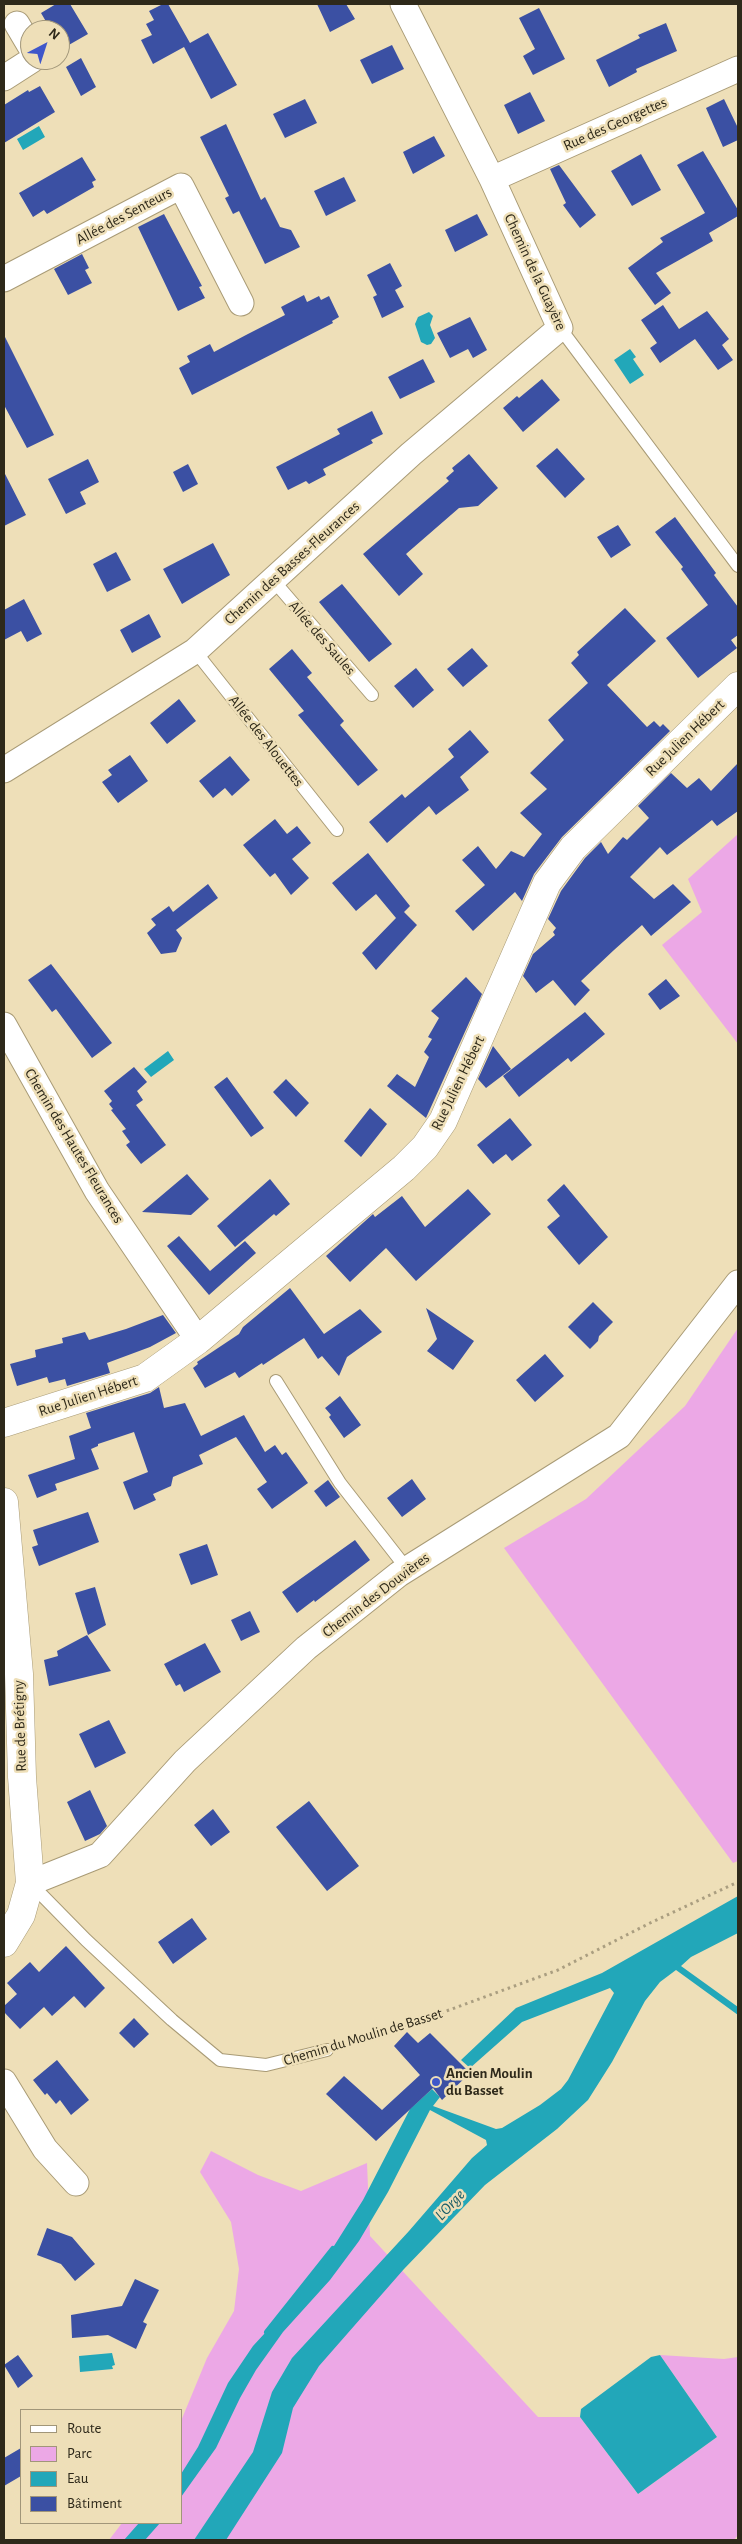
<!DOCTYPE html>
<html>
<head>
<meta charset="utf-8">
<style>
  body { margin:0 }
  #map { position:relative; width:742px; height:2544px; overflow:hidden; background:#eedfb8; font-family:"Alegreya Sans",sans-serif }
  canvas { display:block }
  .frame { position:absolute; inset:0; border:5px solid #2e291a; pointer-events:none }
  .legend { position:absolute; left:20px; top:2409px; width:162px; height:115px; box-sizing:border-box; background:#eedfb8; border:1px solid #a19679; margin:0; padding:6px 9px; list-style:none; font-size:15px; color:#2e291a }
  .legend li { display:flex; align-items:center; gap:10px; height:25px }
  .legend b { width:25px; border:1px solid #a19679 }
  .north { position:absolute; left:20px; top:20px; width:50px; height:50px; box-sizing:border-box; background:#eedfb8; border:1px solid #a19679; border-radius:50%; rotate:40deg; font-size:14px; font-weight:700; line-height:20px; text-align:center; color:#2e291a }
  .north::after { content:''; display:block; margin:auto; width:18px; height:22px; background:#3f57ca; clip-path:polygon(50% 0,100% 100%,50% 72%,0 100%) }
</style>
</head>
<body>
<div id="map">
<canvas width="742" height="2544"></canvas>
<div class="frame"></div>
<ul class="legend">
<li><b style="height:6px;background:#fff"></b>Route</li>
<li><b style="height:14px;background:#eca8e6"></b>Parc</li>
<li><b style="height:14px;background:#22a7b9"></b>Eau</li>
<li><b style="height:14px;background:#3b50a3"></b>Bâtiment</li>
</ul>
<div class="north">N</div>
</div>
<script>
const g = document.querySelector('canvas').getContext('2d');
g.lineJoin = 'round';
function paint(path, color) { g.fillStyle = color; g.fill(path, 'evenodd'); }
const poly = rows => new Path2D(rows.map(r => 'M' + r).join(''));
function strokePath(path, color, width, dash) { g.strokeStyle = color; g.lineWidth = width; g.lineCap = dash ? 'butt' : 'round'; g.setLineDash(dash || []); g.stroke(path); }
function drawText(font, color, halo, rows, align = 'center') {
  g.font = font + ' "Alegreya Sans",sans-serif'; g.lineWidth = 5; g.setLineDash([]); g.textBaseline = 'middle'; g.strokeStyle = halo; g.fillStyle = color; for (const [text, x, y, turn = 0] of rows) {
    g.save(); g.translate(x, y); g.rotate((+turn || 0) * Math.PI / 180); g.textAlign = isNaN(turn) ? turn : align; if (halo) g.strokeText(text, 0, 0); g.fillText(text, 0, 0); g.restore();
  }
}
const green = poly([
  [738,834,738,1044,662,945,702,912,688,879],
  [738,1328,738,1861,733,1863,504,1548,586,1499,685,1406],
  [211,2151,258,2175,301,2191,367,2163,370,2236,538,2417,580,2417,638,2494,717,2437,660,2355,724,2359,738,2357,738,2535,734,2540,109,2540,122,2523,181,2523,181,2421,207,2358,234,2311,239,2269,231,2222,200,2172]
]);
const water = poly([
  [39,126,45,137,23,150,17,139],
  [429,312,433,316,430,325,435,338,431,344,427,345,421,342,415,324,418,317],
  [630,349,636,357,633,359,644,375,630,384,614,360],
  [168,1051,174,1060,151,1077,144,1069],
  [738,1896,738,1933,691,1957,681,1966,738,2007,738,2015,676,1970,660,1982,645,2001,612,2062,588,2100,557,2129,485,2185,404,2269,319,2366,293,2408,282,2453,226,2540,194,2540,253,2452,272,2392,292,2358,409,2231,472,2158,487,2145,486,2140,430,2110,388,2192,359,2241,330,2280,283,2332,256,2370,240,2398,216,2448,181,2497,181,2474,198,2447,228,2383,253,2346,289,2307,334,2246,363,2200,410,2109,432,2089,440,2097,433,2106,496,2129,502,2128,540,2105,561,2089,568,2080,614,1993,610,1988,522,2022,470,2068,461,2060,516,2008,602,1973],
  [112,2353,115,2365,112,2366,113,2369,80,2372,79,2356],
  [660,2355,717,2437,638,2494,580,2417,581,2409,651,2357],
  [139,2523,160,2523,145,2540,124,2540]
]);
const stream = poly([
  [267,2332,333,2249]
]);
const building = poly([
  [56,4,70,4,88,34,60,50,60,30,51,30,41,13],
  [163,4,168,4,190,43,208,33,237,85,211,99,184,47,153,64,141,40,152,35,146,24,154,20,149,11],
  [317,4,346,4,355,19,330,32],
  [539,8,565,59,533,75,523,56,535,49,519,18],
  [666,23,677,51,636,69,637,72,609,87,596,60,640,38,638,35],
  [392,45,404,69,372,84,360,60],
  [81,58,96,87,81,96,66,67],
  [40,86,55,112,4,143,4,105,28,90,29,92],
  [530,92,545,121,518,134,504,105],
  [305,99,317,123,285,138,273,114],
  [724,99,738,128,738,140,723,147,706,108],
  [226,124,261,200,265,197,280,227,291,230,300,247,265,264,239,211,233,214,225,198,229,196,200,137],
  [434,136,445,156,413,174,403,152],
  [703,151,738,210,738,216,709,233,713,241,656,273,671,293,655,305,628,268,663,242,660,238,705,213,677,165],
  [641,154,661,190,632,206,611,171],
  [82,157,96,180,92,182,94,187,47,214,44,210,33,217,19,193],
  [559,165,596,215,580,228,563,205,566,203,550,169],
  [344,177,356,201,326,216,314,191],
  [164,214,202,286,199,287,205,298,178,311,138,227],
  [477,214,488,235,455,252,445,230],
  [82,254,89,268,85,270,92,283,68,295,54,269],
  [390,263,402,286,395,290,404,307,382,318,373,297,377,295,367,275],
  [304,295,307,302,319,296,321,300,329,296,339,317,332,321,333,323,192,395,179,368,190,362,187,356,210,344,214,352,246,335,285,315,281,307],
  [663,305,679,329,707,311,729,339,722,345,733,360,718,370,695,339,660,363,650,348,657,343,641,320],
  [470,317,487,350,473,358,468,349,450,358,437,333],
  [4,335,54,435,27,448,4,405],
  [423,359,435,382,400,399,388,377],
  [542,379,560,400,523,432,503,408,517,396,519,398],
  [372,411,383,434,371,440,373,443,323,469,326,475,309,484,306,481,288,490,276,467,340,434,337,429],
  [557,448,585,479,565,498,536,466],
  [469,454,498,488,478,506,459,508,406,554,423,574,399,596,363,554,449,481,446,478,454,471,452,468],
  [88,459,99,482,80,492,86,504,66,514,48,479],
  [188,464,198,484,183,492,173,472],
  [4,472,26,515,4,526],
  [675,517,716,573,714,575,738,607,738,635,731,640,737,648,698,678,666,638,708,605,681,569,683,567,655,532],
  [618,525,631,545,611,558,597,537],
  [213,543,230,575,182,604,163,569],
  [116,552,131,580,107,592,93,564],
  [342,584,392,644,369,662,319,602],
  [24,599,42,634,27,642,21,631,4,640,4,610],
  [625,608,656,641,607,685,647,727,654,721,660,727,663,724,670,731,562,837,534,874,522,901,515,892,473,931,455,911,485,885,462,860,478,846,496,869,511,851,524,857,542,834,520,813,547,789,530,773,564,740,548,720,588,683,571,663,579,655,577,652],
  [149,614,161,637,132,653,120,630],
  [472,648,488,666,463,687,447,669],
  [292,649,312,673,307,677,344,721,340,725,378,770,358,786,298,715,304,711,269,669],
  [416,668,434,690,413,708,394,686],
  [179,699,196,721,167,744,150,723],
  [470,730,489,752,460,777,469,790,436,815,429,806,387,843,369,822,402,794,405,798,454,757,448,749],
  [130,755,148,781,118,803,102,782,112,775,108,770],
  [230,756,250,780,232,796,225,788,213,798,199,781],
  [738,763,738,811,717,826,712,820,667,855,660,847,630,877,654,899,673,884,691,902,651,936,642,925,614,950,581,981,590,990,575,1006,553,980,536,993,523,976,533,954,555,935,553,932,556,928,548,919,561,891,585,858,601,842,608,854,623,837,627,840,649,818,638,806,671,773,687,788,699,778,711,791],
  [275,819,287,834,297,826,311,843,292,859,309,878,291,895,275,873,270,877,243,845],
  [368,853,410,906,404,912,417,925,376,970,362,953,396,918,376,894,356,911,332,883],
  [208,884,218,898,176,930,182,938,176,952,161,954,147,933,156,925,151,919,169,906,173,912],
  [51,964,112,1043,92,1058,56,1009,52,1012,28,980],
  [466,977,482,994,426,1118,387,1086,397,1074,415,1087,429,1057,424,1052,432,1039,428,1037,439,1018,431,1011],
  [666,979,680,996,660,1010,648,994],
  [585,1012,605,1034,571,1062,568,1058,519,1097,503,1076],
  [493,1046,511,1069,486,1088,478,1079],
  [134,1067,147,1082,137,1091,143,1100,136,1105,166,1145,141,1164,126,1145,130,1142,122,1131,126,1129,111,1110,113,1109,109,1104,112,1101,104,1091],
  [227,1077,264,1128,251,1137,214,1087],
  [286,1079,309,1103,296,1117,273,1092],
  [370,1108,387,1124,361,1157,344,1141],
  [510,1118,532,1145,512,1161,506,1154,493,1164,477,1145],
  [187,1174,209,1199,191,1215,142,1212],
  [270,1179,290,1204,276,1216,274,1214,235,1247,217,1226],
  [564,1184,608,1237,579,1265,547,1227,560,1216,547,1200],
  [468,1189,491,1214,416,1281,386,1248,350,1282,326,1256,373,1214,375,1217,402,1196,425,1227],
  [179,1236,210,1271,245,1241,256,1253,209,1295,167,1246],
  [290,1288,324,1334,360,1309,382,1332,347,1357,339,1376,322,1356,318,1359,304,1338,263,1365,262,1363,239,1378,235,1372,205,1388,193,1368,198,1364,197,1362,239,1334,243,1327],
  [593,1302,613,1322,599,1336,598,1341,590,1349,568,1327],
  [426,1308,474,1341,453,1370,427,1351,437,1339],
  [163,1315,176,1333,150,1347,107,1363,110,1373,67,1386,65,1379,49,1383,47,1377,17,1386,10,1364,36,1357,35,1350,63,1343,62,1338,85,1332,89,1340,126,1329],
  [545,1354,564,1376,535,1402,516,1380],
  [159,1387,164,1408,185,1403,201,1436,244,1415,265,1452,275,1445,282,1455,286,1452,308,1483,272,1509,257,1489,267,1482,236,1437,199,1455,203,1464,173,1477,171,1486,153,1494,156,1500,134,1510,123,1482,148,1472,134,1432,98,1444,98,1446,91,1449,99,1469,55,1484,57,1490,37,1498,28,1475,75,1459,69,1436,91,1428,86,1413,150,1393],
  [340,1396,361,1425,344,1438,329,1417,331,1415,325,1408],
  [412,1479,426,1499,402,1517,387,1498],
  [328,1480,340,1497,326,1507,314,1491],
  [88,1512,99,1542,39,1566,32,1547,38,1545,33,1530],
  [355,1540,370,1560,315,1602,314,1600,297,1613,282,1592],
  [207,1544,218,1575,191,1585,179,1554],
  [95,1587,106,1625,88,1635,75,1593],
  [250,1611,260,1632,241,1641,231,1620],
  [87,1635,111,1671,49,1686,44,1660,58,1656,57,1651],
  [205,1643,221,1672,184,1692,180,1684,176,1686,164,1664],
  [109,1720,126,1753,95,1768,79,1734],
  [90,1790,107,1826,100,1834,85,1841,67,1802],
  [309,1801,359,1866,327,1891,276,1827],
  [213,1809,230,1832,211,1846,194,1825],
  [192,1918,207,1939,173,1964,158,1942],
  [66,1946,105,1988,85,2008,74,1996,52,2016,44,2007,20,2029,4,2012,4,2006,17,1994,7,1983,30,1962,39,1972],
  [134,2018,149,2034,134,2048,119,2033],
  [407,2032,418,2043,430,2033,470,2073,442,2100,433,2088,376,2141,326,2094,344,2076,382,2110,420,2075,394,2046],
  [57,2060,89,2100,71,2115,60,2100,56,2104,47,2093,45,2095,33,2080],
  [47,2228,72,2237,95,2264,75,2281,61,2264,37,2255],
  [135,2279,159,2290,143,2322,147,2324,136,2349,108,2335,72,2338,71,2315,122,2306],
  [18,2355,33,2376,18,2388,4,2365],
  [21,2448,21,2476,4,2486,4,2458]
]);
const path = poly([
  [342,2046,392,2031,558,1970,650,1923,738,1882]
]);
const service = poly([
  [560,328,738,566],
  [273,580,372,695],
  [195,651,337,830],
  [276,1381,340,1483,407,1569],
  [30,1883,86,1940,172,2020,220,2060,266,2065,327,2050]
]);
const minor = poly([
  [17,24,30,46],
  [4,78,32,60],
  [492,179,738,69],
  [4,279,181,186,241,303],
  [4,770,195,651,411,454,560,328,492,179,403,4],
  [4,1025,97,1191,198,1340],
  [30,1883,100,1855,185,1761,306,1648,399,1574,619,1436,738,1283],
  [4,2082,45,2149,76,2183]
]);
const tertiary = poly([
  [4,1423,145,1378,198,1340,404,1168,425,1147,443,1121,547,883,573,848,738,686],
  [4,1502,19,1674,22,1777,30,1883,21,1915,4,1943]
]);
const markers = [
  [436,2082,5,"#3f57ca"]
];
const streetNames = [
  ["Rue des Georgettes",615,124,-24],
  ["Allée des Senteurs",124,216,-28],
  ["Chemin de la Guayère",535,272,65],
  ["Chemin des Basses-Fleurances",292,563,-42],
  ["Allée des Saules",322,638,49],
  ["Rue Julien Hébert",685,738,-44],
  ["Allée des Alouettes",266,741,52],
  ["Rue Julien Hébert",458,1083,-64],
  ["Chemin des Hautes Fleurances",74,1146,59],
  ["Rue Julien Hébert",88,1396,-18],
  ["Chemin des Douvières",376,1595,-37],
  ["Rue de Brétigny",20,1726,-92],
  ["Chemin du Moulin de Basset",363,2037,-17]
];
const poiNames = [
  ["Ancien Moulin",446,2073],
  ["du Basset",446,2090]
];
const waterNames = [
  ["L'Orge",450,2205,-47]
];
paint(green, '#eca8e6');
paint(water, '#22a7b9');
strokePath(stream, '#22a7b9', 6);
paint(building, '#3b50a3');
strokePath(service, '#a99b76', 14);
strokePath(minor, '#a99b76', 27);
strokePath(tertiary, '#a99b76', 29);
strokePath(path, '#aa9e80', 3, [2.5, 4]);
strokePath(service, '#fff', 12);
strokePath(minor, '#fff', 25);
strokePath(tertiary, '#fff', 28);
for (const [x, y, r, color] of markers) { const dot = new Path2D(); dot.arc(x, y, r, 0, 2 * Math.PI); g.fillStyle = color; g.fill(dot); strokePath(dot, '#eedfb8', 2); }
drawText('15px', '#2e291a', '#eedfb8', streetNames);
drawText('bold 15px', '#2e291a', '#eedfb8', poiNames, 'left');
drawText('italic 16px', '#185b65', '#eedfb8', waterNames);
</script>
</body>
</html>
